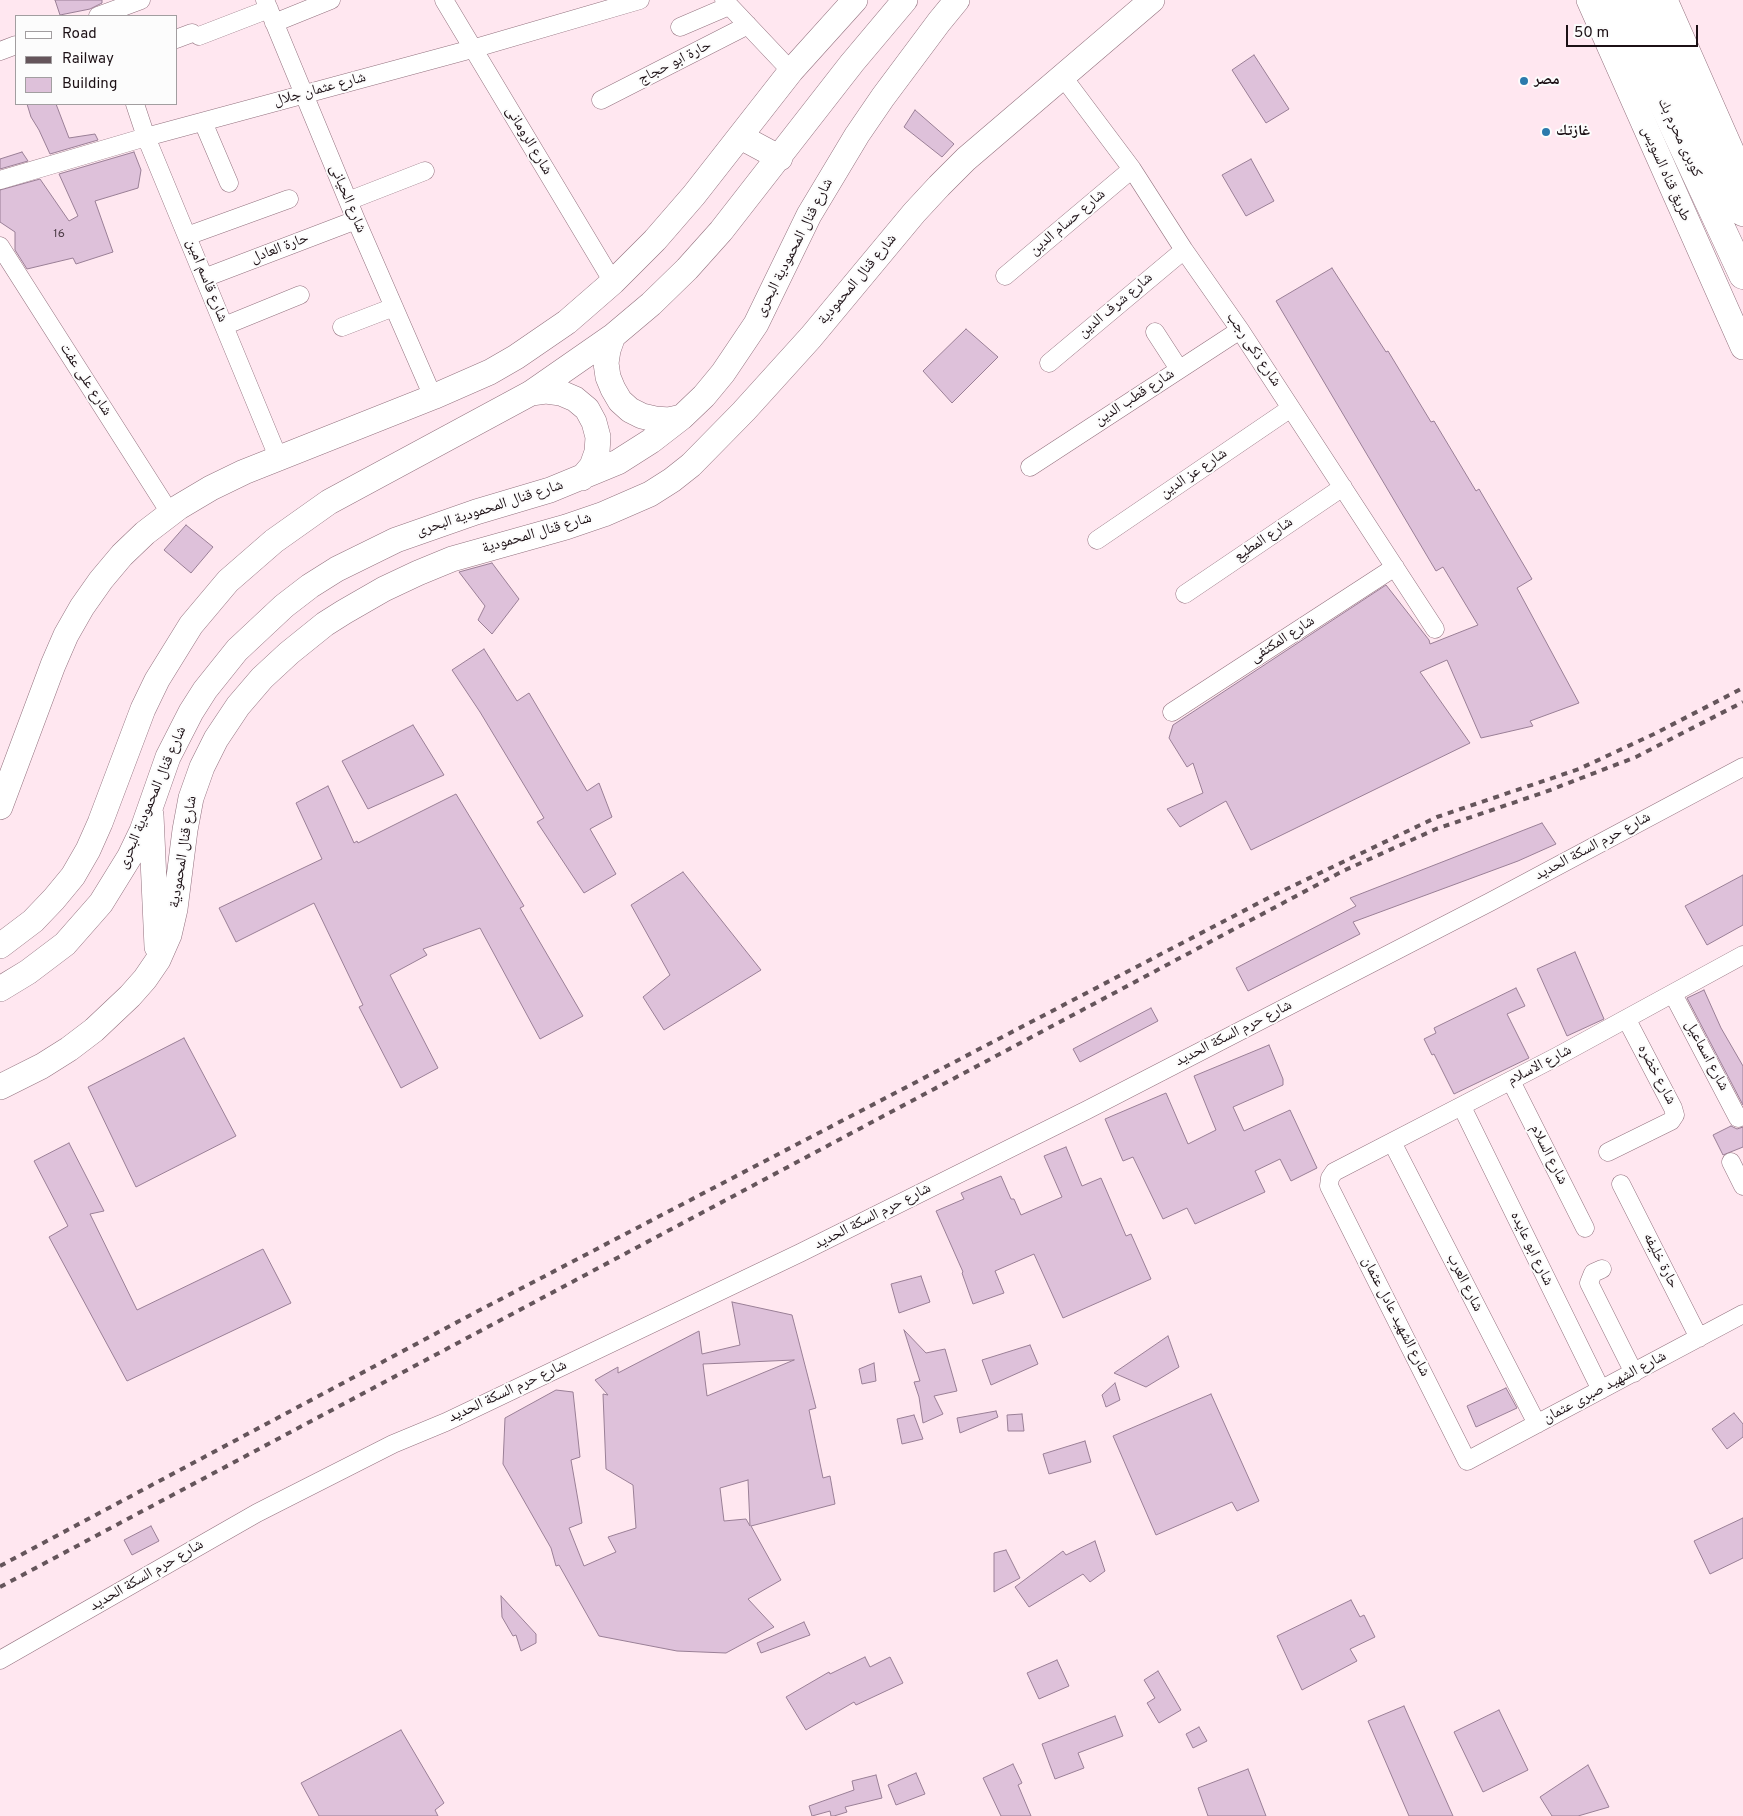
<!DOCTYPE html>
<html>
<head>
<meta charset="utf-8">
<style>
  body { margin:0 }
  #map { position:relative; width:1743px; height:1816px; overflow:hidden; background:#ffe7f0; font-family:Overpass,sans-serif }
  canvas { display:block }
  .legend { position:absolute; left:15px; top:15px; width:162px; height:90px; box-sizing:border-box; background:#fcfcfc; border:1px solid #a29ea0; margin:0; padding:6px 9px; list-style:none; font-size:15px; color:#1c1015 }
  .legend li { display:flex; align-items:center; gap:10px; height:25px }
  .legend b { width:25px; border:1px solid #a29ea0 }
  .scale { position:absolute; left:1566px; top:25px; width:132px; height:22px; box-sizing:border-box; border:2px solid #1c1015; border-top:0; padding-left:6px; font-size:15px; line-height:18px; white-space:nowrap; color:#1c1015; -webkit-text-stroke:4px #fcfcfc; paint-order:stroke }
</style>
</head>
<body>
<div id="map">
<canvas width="1743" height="1816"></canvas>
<ul class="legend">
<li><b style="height:6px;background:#fff"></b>Road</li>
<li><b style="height:6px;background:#65555b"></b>Railway</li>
<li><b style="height:14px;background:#dec1da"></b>Building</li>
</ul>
<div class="scale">50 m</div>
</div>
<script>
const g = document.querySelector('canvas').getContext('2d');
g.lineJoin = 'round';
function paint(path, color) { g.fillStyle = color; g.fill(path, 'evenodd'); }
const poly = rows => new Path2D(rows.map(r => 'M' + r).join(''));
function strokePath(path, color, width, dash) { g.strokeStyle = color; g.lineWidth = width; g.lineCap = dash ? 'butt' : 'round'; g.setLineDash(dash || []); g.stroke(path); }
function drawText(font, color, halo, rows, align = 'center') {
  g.font = font + ' Overpass,"Noto Naskh Arabic",sans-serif'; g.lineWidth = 4; g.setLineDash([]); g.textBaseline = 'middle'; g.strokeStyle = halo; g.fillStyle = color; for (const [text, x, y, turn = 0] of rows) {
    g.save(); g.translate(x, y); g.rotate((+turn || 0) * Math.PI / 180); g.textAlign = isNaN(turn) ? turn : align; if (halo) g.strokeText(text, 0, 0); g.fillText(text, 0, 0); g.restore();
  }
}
const building = poly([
  [55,0,102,0,102,3,90,9,60,15,55,0],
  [1254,55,1289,109,1266,123,1232,70,1254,55],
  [27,104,56,104,69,138,95,134,98,140,50,154,39,130,31,117,27,104],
  [915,110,954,144,942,157,904,127,915,110],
  [22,152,28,161,0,169,0,159,22,152],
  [134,152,141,170,138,188,95,201,113,252,76,264,73,258,27,269,15,250,15,232,0,222,0,190,40,179,69,221,78,216,59,174,134,152],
  [1251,159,1274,201,1246,216,1222,175,1251,159],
  [1332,268,1386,352,1388,351,1431,422,1434,421,1476,491,1479,489,1532,579,1517,588,1579,703,1530,721,1533,726,1481,738,1447,660,1420,672,1470,743,1251,850,1226,801,1180,827,1167,809,1203,793,1193,763,1187,767,1169,738,1173,725,1386,585,1429,640,1430,644,1478,625,1443,567,1436,571,1276,301,1332,268],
  [966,329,998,357,952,403,923,371,966,329],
  [186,525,213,547,191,573,164,550,186,525],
  [492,563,519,599,492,634,478,620,485,606,459,572,492,563],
  [484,649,517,701,529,693,587,791,599,783,612,817,590,829,616,874,584,893,537,822,544,818,480,712,452,670,484,649],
  [413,725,444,775,368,809,342,761,413,725],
  [328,786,354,843,357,841,358,843,456,794,524,906,520,908,583,1016,540,1039,480,928,423,949,427,955,390,975,438,1068,401,1088,359,1007,363,1005,314,903,236,942,219,908,322,859,296,803,328,786],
  [1542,823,1556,844,1518,861,1353,922,1360,934,1248,991,1236,968,1356,906,1350,898,1542,823],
  [683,872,761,970,664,1030,643,997,670,975,631,905,683,872],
  [1743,875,1743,925,1707,945,1685,906,1743,875],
  [1575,952,1604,1019,1567,1036,1537,969,1575,952],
  [1516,988,1525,1006,1507,1014,1529,1058,1454,1094,1434,1054,1432,1055,1424,1039,1436,1033,1434,1028,1516,988],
  [1704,990,1721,1028,1743,1066,1743,1105,1687,998,1704,990],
  [1151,1008,1158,1021,1080,1062,1073,1049,1151,1008],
  [184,1038,236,1136,136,1187,88,1087,184,1038],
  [1269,1045,1283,1079,1283,1085,1233,1107,1244,1131,1290,1110,1317,1168,1291,1181,1280,1159,1255,1171,1265,1192,1195,1224,1187,1208,1163,1219,1133,1157,1123,1161,1105,1119,1166,1093,1188,1144,1216,1130,1194,1076,1269,1045],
  [1731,1126,1737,1129,1743,1127,1743,1147,1723,1155,1713,1135,1731,1126],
  [69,1143,104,1211,90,1214,137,1310,263,1249,291,1303,127,1381,49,1237,68,1226,34,1161,69,1143],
  [1066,1147,1082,1186,1101,1178,1126,1236,1131,1234,1151,1279,1063,1318,1034,1254,995,1271,1004,1293,973,1304,962,1273,963,1272,936,1211,964,1199,961,1193,1001,1176,1011,1199,1014,1199,1021,1215,1062,1197,1044,1156,1066,1147],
  [921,1276,930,1302,899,1313,891,1284,921,1276],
  [732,1302,792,1315,816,1408,809,1410,823,1478,830,1476,835,1504,751,1526,781,1580,748,1599,774,1627,726,1653,677,1651,599,1636,559,1565,556,1566,551,1548,503,1464,505,1418,556,1390,573,1392,580,1457,571,1460,582,1523,569,1528,584,1566,616,1552,608,1537,636,1528,633,1485,606,1469,603,1394,608,1395,595,1380,618,1367,618,1373,699,1331,702,1354,740,1345,732,1302],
  [794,1360,707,1396,703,1364,794,1360],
  [748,1480,750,1526,746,1519,724,1521,720,1488,748,1480],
  [904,1330,926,1353,945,1349,957,1391,934,1396,943,1414,923,1423,919,1397,914,1382,920,1381,904,1330],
  [1168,1336,1179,1367,1146,1387,1114,1373,1168,1336],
  [1030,1345,1038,1364,991,1385,982,1360,1030,1345],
  [874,1363,876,1381,862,1384,859,1369,874,1363],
  [1115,1383,1120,1400,1106,1407,1102,1395,1115,1383],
  [1506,1388,1517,1408,1476,1427,1467,1406,1506,1388],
  [1211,1394,1259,1501,1237,1511,1232,1502,1156,1535,1113,1436,1211,1394],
  [996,1411,998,1417,960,1433,957,1418,996,1411],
  [1734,1413,1743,1424,1743,1437,1727,1449,1712,1429,1734,1413],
  [1022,1414,1024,1431,1008,1431,1007,1415,1022,1414],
  [914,1415,923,1439,902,1444,897,1419,914,1415],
  [1085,1441,1091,1462,1049,1474,1043,1454,1085,1441],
  [1743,1518,1743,1558,1710,1574,1694,1541,1743,1518],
  [151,1526,159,1541,132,1555,124,1540,151,1526],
  [1095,1541,1105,1571,1090,1582,1083,1574,1029,1607,1015,1587,1063,1551,1066,1555,1095,1541],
  [1006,1550,1020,1578,994,1592,994,1553,1006,1550],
  [501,1596,536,1634,536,1643,521,1651,516,1635,513,1636,502,1617,501,1596],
  [1351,1600,1360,1617,1364,1615,1375,1637,1350,1649,1357,1661,1302,1690,1277,1636,1351,1600],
  [804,1622,810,1635,761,1653,757,1643,804,1622],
  [865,1657,870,1667,890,1657,903,1683,856,1705,854,1702,806,1730,786,1697,829,1672,830,1674,865,1657],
  [1057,1660,1069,1686,1039,1699,1027,1673,1057,1660],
  [1158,1671,1181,1710,1159,1723,1147,1703,1155,1698,1144,1680,1158,1671],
  [1404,1706,1453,1816,1409,1816,1368,1721,1404,1706],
  [1499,1710,1528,1770,1483,1792,1454,1732,1499,1710],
  [1115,1716,1123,1736,1078,1753,1084,1768,1055,1779,1042,1744,1115,1716],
  [1199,1727,1207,1741,1193,1748,1186,1734,1199,1727],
  [401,1730,444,1803,435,1810,438,1816,319,1816,301,1783,401,1730],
  [1013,1764,1022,1783,1018,1785,1031,1816,1001,1816,983,1778,1013,1764],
  [1588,1765,1609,1807,1578,1816,1552,1816,1540,1797,1588,1765],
  [1248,1769,1266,1816,1208,1816,1198,1788,1248,1769],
  [916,1773,925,1794,896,1805,888,1785,916,1773],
  [876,1775,882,1798,845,1807,847,1812,834,1816,831,1816,830,1811,812,1816,809,1806,854,1790,852,1781,876,1775]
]);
const street = poly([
  [265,0,356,220,433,397],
  [444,0,613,282],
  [724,0,791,71],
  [98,16,141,0],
  [274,23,331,0],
  [680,27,729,6],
  [199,36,269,9],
  [176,39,192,33],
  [0,51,16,45],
  [1063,77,1132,169,1184,250,1240,330,1435,629],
  [601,100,748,25],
  [135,104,146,137,278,457],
  [203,122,229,183],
  [0,180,146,137,472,49,640,0],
  [348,201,425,171],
  [187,236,289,199],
  [0,246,170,513],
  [1005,276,1132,169],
  [204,278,356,220],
  [224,326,300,295],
  [342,327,394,307],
  [1155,332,1179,369],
  [1049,363,1184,250],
  [1030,467,1240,330],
  [1097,540,1291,408],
  [1185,594,1343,487],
  [1172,712,1395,567],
  [1743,955,1558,1056,1334,1172,1330,1178,1329,1186,1467,1461,1743,1314],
  [1673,994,1738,1118],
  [1511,1081,1585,1228],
  [1462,1107,1601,1390],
  [1392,1142,1537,1424],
  [1608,1152,1671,1121,1675,1115,1673,1108,1627,1020],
  [1731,1162,1743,1186],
  [1621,1184,1699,1338],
  [1602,1269,1593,1273,1589,1283,1634,1373],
  [0,1660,257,1513,393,1444,446,1422,800,1253,1087,1110,1490,902,1743,767]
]);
const secondary = poly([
  [1589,0,1743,347],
  [1665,0,1743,177],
  [741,137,780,158],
  [613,336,608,350,606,363,608,377,613,389,620,401,630,410,642,416,655,419,669,420,682,417],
  [531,393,546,391,561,393,575,399,587,409,594,422,598,437,597,452,592,466,582,478],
  [0,807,53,665,66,635,82,607,101,580,122,555,145,533,179,507,211,488,244,472,433,397,490,372,516,357,567,322,613,282,655,240,694,195,791,71,855,0],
  [151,815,157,947],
  [0,946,33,921,54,899,73,876,88,850,100,823,143,709,157,680,191,625,228,581,274,541,329,502,531,393,613,336,651,304,687,269,721,231,852,63,905,0],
  [0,989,28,972,65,944,101,903,130,856,142,831,168,757,191,712,205,690,237,650,284,606,310,586,337,569,396,540,476,512,550,490,618,462,651,441,682,417,704,396,723,373,756,324,809,215,857,135,883,97,939,22,957,0],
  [0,1087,42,1066,69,1049,94,1030,130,996,145,979,158,960,169,935,175,909,185,830,191,798,202,767,216,739,238,706,262,678,289,653,325,624,344,612,384,589,418,573,452,559,566,527,604,514,650,494,672,480,691,465,744,411,811,337,914,213,939,186,966,159,1152,0]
]);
const highway = poly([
  [1615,0,1743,275],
  [1644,0,1743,212]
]);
const rail = poly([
  [0,1566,478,1311,1274,895,1437,817,1579,769,1654,734,1743,688],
  [0,1587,1343,871,1436,829,1545,792,1636,757,1743,702]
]);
const markers = [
  [1524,81,5,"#2b7aac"],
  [1546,132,5,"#2b7aac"]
];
const numberNames = [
  ["16",59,235]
];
const streetNames = [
  ["حارة ابو حجاج",675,63,-27],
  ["شارع عثمان جلال",320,90,-15],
  ["كوبرى محرم بك",1679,138,65],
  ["شارع الرومانى",528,141,59],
  ["طريق قناه السويس",1665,174,66],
  ["شارع الحيانى",347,199,67],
  ["شارع حسام الدين",1068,223,-40],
  ["شارع قنال المحمودية البحرى",795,248,-63],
  ["حارة العادل",280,249,-21],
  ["شارع قنال المحمودية",858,280,-50],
  ["شارع قاسم امين",206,281,68],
  ["شارع شرف الدين",1116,306,-40],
  ["شارع ذكى رجب",1253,350,56],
  ["شارع على عفت",85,380,57],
  ["شارع قطب الدين",1135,398,-33],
  ["شارع عز الدين",1194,474,-34],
  ["شارع قنال المحمودية البحرى",490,509,-18],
  ["شارع قنال المحمودية",537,534,-16],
  ["شارع المطيع",1264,540,-34],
  ["شارع المكتفى",1283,640,-33],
  ["شارع قنال المحمودية البحرى",153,798,-67],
  ["شارع حرم السكة الحديد",1593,847,-28],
  ["شارع قنال المحمودية",184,852,-81],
  ["شارع حرم السكة الحديد",1234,1034,-27],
  ["شارع اسماعيل",1706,1056,62],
  ["شارع الاسلام",1540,1066,-28],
  ["شارع خضره",1656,1075,62],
  ["شارع السلام",1548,1155,63],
  ["شارع حرم السكة الحديد",873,1217,-27],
  ["شارع ابو عايده",1531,1249,64],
  ["حارة خليفه",1660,1261,63],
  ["شارع العرب",1464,1283,63],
  ["شارع الشهيد عادل عثمان",1395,1317,63],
  ["شارع الشهيد صبرى عثمان",1605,1388,-28],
  ["شارع حرم السكة الحديد",508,1392,-25],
  ["شارع حرم السكة الحديد",147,1576,-30]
];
const poiNames = [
  ["مصر",1534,81],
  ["غازتك",1556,132]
];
paint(building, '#dec1da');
strokePath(building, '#9a7f96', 1);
strokePath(street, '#93727f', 19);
strokePath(secondary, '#93727f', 26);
strokePath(highway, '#93727f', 29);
strokePath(street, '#fff', 18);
strokePath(secondary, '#fff', 25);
strokePath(highway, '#fff', 28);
strokePath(rail, '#65555b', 4, [6, 6]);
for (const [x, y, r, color] of markers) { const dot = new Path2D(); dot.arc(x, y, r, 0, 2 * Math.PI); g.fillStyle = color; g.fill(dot); strokePath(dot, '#fcfcfc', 2); }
drawText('12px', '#4c3c46', null, numberNames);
drawText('15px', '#1c1015', '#fcfcfc', streetNames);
drawText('bold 15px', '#1c1015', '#fcfcfc', poiNames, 'left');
</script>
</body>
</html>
